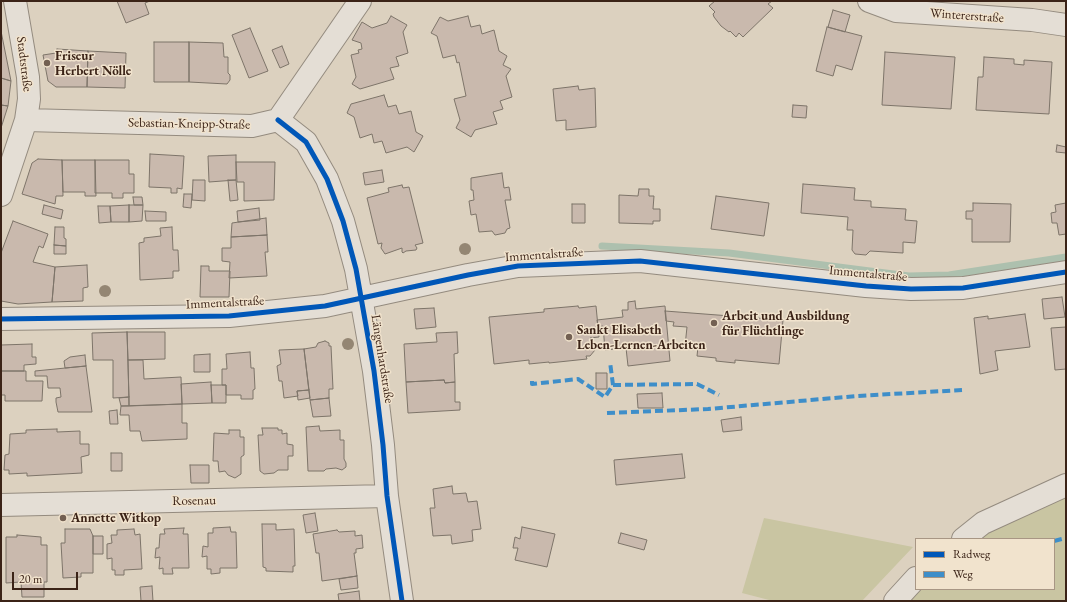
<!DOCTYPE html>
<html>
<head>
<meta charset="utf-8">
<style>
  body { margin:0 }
  #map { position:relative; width:1067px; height:602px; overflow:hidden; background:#dcd1bf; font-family:"EB Garamond",serif }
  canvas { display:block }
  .frame { position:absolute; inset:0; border:2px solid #3b2317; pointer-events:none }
  .legend { position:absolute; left:915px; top:538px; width:140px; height:52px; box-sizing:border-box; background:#f1e3cd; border:1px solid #a89684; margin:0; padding:5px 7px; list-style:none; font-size:12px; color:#3b2317 }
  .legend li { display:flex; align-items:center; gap:8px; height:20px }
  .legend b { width:20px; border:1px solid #a89684 }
  .scale { position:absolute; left:12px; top:572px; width:66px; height:18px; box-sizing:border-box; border:2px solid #3b2317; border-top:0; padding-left:5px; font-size:12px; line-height:14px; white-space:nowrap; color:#3b2317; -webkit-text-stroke:3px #f1e3cd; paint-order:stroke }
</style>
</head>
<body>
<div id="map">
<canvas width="1067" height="602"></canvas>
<div class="frame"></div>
<ul class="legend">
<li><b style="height:5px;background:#0057b8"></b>Radweg</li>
<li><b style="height:5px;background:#3e8ec9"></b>Weg</li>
</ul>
<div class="scale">20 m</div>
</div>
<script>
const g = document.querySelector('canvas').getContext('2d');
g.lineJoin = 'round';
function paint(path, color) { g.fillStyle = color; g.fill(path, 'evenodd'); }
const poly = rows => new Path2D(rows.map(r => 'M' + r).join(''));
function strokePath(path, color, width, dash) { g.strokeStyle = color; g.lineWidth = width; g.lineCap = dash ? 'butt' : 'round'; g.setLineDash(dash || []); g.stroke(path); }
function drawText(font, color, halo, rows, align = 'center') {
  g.font = font + ' "EB Garamond",serif'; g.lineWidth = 3; g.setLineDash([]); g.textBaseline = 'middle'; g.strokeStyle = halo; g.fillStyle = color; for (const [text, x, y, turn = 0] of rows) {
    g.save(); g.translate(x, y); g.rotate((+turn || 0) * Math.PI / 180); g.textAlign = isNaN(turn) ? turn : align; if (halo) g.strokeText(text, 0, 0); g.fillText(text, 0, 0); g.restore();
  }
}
const green = poly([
  [1066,483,1066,601,892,601,916,589,1054,589,1054,539,956,539],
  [764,518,913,547,862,601,773,601,742,593]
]);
const stream = poly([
  [602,246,729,253,909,276,949,275,1066,257]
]);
const building = poly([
  [117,1,150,1,145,3,149,14,126,23,117,1],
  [715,1,772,1,768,4,773,8,743,37,739,33,736,37,730,31,729,32,721,26,714,17,713,14,715,12,709,6,715,1],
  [833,10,850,15,845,32,828,27,833,10],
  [391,16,407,25,403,32,408,53,396,57,399,66,390,68,394,79,360,89,352,84,356,77,351,55,359,53,358,50,362,49,361,43,352,40,362,22,372,28,387,23,391,16],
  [468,16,471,27,480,25,482,34,494,30,499,51,507,56,503,65,511,69,506,76,512,97,500,101,503,109,493,112,497,124,475,130,471,137,456,128,460,120,454,99,466,96,459,62,457,63,455,55,443,58,437,36,431,33,440,17,448,21,468,16],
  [827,27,862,36,852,70,836,65,833,76,816,71,827,27],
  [250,28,268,71,249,78,232,35,250,28],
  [1,31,11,81,1,78,1,31],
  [154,42,189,42,189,82,154,82,154,42],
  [189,42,223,43,224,57,228,57,228,73,230,75,230,80,227,84,189,82,189,42],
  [282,46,289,64,280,68,272,50,282,46],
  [57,49,88,51,87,87,56,87,48,81,43,55,56,53,57,49],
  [88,51,126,53,125,88,87,87,88,51],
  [885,52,955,57,951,109,882,105,885,52],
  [984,57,1014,59,1014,64,1024,65,1024,60,1052,62,1049,114,976,110,978,77,983,77,984,57],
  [1,78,11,81,8,106,1,105,1,78],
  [578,86,579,90,595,88,596,127,566,130,566,120,556,121,553,89,578,86],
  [384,95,388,107,396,105,399,114,411,111,416,132,423,136,414,152,407,147,386,153,382,141,374,143,372,134,360,138,354,117,347,113,351,104,384,95],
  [1,105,8,106,1,128,1,105],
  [793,105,807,106,806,118,792,117,793,105],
  [1057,145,1066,147,1066,153,1056,152,1057,145],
  [150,154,184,156,182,189,177,188,177,193,171,193,171,188,149,187,150,154],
  [236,155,236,180,209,182,208,156,236,155],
  [38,159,62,160,63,196,56,196,55,204,22,194,32,163,38,159],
  [62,160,95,160,96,196,85,196,85,192,63,192,62,160],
  [95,160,129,160,129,174,134,174,134,193,123,193,123,198,112,198,112,193,95,193,95,160],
  [236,162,275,162,274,200,244,201,244,182,237,182,236,162],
  [382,170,384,182,365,185,363,173,382,170],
  [502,173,504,188,509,187,511,200,505,200,510,228,507,229,505,233,495,235,492,231,479,232,476,214,471,215,469,201,474,200,473,190,471,190,471,178,502,173],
  [193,180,205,180,205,201,192,200,193,180],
  [228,180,236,180,238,200,230,201,228,180],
  [803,184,855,188,854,200,871,201,871,207,906,209,905,220,917,221,915,243,903,242,903,253,870,251,866,255,855,254,852,250,853,230,847,230,848,217,801,213,803,184],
  [402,185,403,188,409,187,423,243,415,245,417,248,416,250,406,251,403,253,402,252,402,248,385,254,381,248,382,243,378,244,367,198,389,192,388,188,402,185],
  [639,189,649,189,649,196,654,196,653,209,660,209,660,221,653,221,653,224,619,223,619,195,638,196,639,189],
  [184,194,192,194,191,208,183,207,184,194],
  [716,196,769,203,764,236,711,229,716,196],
  [133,197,142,197,143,205,134,205,133,197],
  [973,203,1011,204,1010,242,972,242,972,219,966,219,966,211,973,211,973,203],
  [1066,203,1066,234,1059,235,1057,223,1052,223,1051,213,1056,212,1055,205,1066,203],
  [572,204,585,204,585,223,572,223,572,204],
  [44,205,63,210,61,219,42,214,44,205],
  [129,205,143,205,142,221,129,222,129,205],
  [129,205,129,222,111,222,110,206,129,205],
  [98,206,110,206,111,222,99,223,98,206],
  [259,208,260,220,238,222,237,211,259,208],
  [145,211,166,212,166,221,146,221,145,211],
  [266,218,267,235,231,237,232,223,266,218],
  [13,221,48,234,43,248,39,246,33,262,55,267,52,302,18,304,1,301,1,253,13,221],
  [55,227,64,227,64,238,66,239,66,246,54,245,55,227],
  [172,227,173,250,178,250,179,271,173,271,173,278,140,280,139,243,144,242,144,238,161,236,160,228,172,227],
  [267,235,268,252,265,252,267,276,229,278,230,262,222,261,222,248,231,248,231,237,267,235],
  [54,245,66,246,66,254,54,254,54,245],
  [87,265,88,287,83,288,83,301,52,302,55,267,87,265],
  [201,266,209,266,209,271,230,271,229,297,200,297,201,266],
  [1062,297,1065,317,1044,319,1042,299,1062,297],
  [635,301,636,309,665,306,670,361,628,366,626,348,605,350,603,326,598,327,597,320,623,317,622,310,628,310,628,302,635,301],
  [578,306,579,308,596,306,599,337,590,338,594,342,595,350,590,356,586,356,587,359,549,363,549,362,529,364,529,360,494,364,489,317,544,312,544,309,578,306],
  [434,308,436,327,416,329,414,309,434,308],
  [665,311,783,320,779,364,735,360,735,363,716,361,716,358,697,356,698,347,685,346,687,327,673,326,674,322,666,321,665,311],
  [1025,314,1030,347,995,351,998,370,980,374,974,318,988,316,988,319,1025,314],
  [1066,327,1066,369,1055,370,1051,328,1066,327],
  [127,332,165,332,165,359,128,360,127,332],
  [127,332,129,397,113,398,113,360,93,360,92,333,127,332],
  [457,332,458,353,454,354,455,382,445,383,444,380,406,382,404,344,437,342,436,333,457,332],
  [325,341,329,343,329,346,331,346,333,389,329,389,329,398,310,400,304,349,316,347,318,343,325,341],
  [32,344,32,357,36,357,36,364,24,365,24,371,1,371,1,345,32,344],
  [304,349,309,390,297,391,298,396,284,398,282,381,279,381,277,366,281,364,279,350,304,349],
  [250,352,251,368,254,368,255,389,253,390,253,399,241,399,241,395,226,395,226,385,222,385,222,369,227,369,226,354,250,352],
  [210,354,210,372,194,372,194,355,210,354],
  [85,355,86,366,65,368,64,361,70,357,85,355],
  [128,360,143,360,144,379,181,377,182,404,129,406,128,360],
  [86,366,92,412,58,412,56,402,56,398,61,397,60,388,48,388,47,376,35,376,35,371,86,366],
  [1,371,26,371,26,381,43,381,42,401,5,401,5,395,1,395,1,371],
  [596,373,607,373,607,389,596,389,596,373],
  [444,380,445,383,455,382,455,402,460,402,460,410,408,413,406,382,444,380],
  [211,382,212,403,182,404,181,384,211,382],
  [211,385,226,385,226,403,212,403,211,385],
  [309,390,310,398,298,400,297,391,309,390],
  [662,393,663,408,638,408,637,394,662,393],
  [129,397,129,406,121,406,119,398,129,397],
  [329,398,331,416,313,417,310,400,329,398],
  [182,404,182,423,187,423,187,439,142,441,140,431,130,431,129,415,120,415,121,406,182,404],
  [117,410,118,424,110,424,109,411,117,410],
  [741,417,742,430,723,432,721,420,741,417],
  [319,426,320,431,340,430,340,440,344,440,344,459,346,463,346,467,342,470,336,468,326,469,324,471,308,471,306,427,319,426],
  [262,428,278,428,278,430,282,430,282,434,287,433,287,444,293,445,293,456,288,456,288,470,278,470,274,473,264,474,260,471,258,435,263,435,262,428],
  [57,429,57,432,80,431,80,444,89,444,89,455,81,457,82,473,27,476,27,473,9,474,9,470,4,470,5,455,9,454,10,434,26,433,26,430,57,429],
  [229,430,240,430,240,437,244,437,244,455,241,457,241,474,235,478,228,475,225,471,219,472,218,461,213,461,214,433,229,434,229,430],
  [111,453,122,453,122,471,111,471,111,453],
  [682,454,685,478,616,485,614,460,682,454],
  [190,465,209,465,209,483,191,483,190,465],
  [452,486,453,494,466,493,468,502,477,501,481,529,472,530,473,541,452,544,451,535,433,536,430,508,435,508,433,489,452,486],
  [315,513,318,531,306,533,303,515,315,513],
  [262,524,276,524,276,530,294,529,295,566,293,566,293,572,266,571,266,568,263,567,262,524],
  [230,527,231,532,236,532,237,568,220,568,220,573,211,574,211,569,207,569,207,556,202,557,203,546,208,547,208,533,213,533,213,528,230,527],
  [522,527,555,534,547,567,515,560,518,548,513,548,515,537,520,539,522,527],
  [184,528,183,534,188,534,189,568,172,568,173,574,163,574,163,568,159,569,160,557,155,558,156,548,159,548,160,534,165,534,164,529,184,528],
  [65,529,90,529,93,536,93,573,81,573,81,577,63,578,61,543,65,543,65,529],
  [134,529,135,535,140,534,142,569,124,570,124,575,115,575,115,570,112,570,112,558,107,559,107,544,112,543,111,535,117,535,117,530,134,529],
  [337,530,339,532,355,531,355,536,362,535,363,548,356,549,356,553,354,553,357,576,322,581,319,553,316,553,313,534,337,530],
  [621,533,647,540,644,550,618,543,621,533],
  [17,535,41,537,41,545,47,545,47,582,44,582,44,597,22,597,21,582,6,583,6,537,17,537,17,535],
  [93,536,103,536,103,554,93,554,93,536],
  [357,576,358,588,341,590,339,579,357,576],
  [152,586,153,601,141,601,140,587,152,586],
  [359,591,360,601,339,601,338,594,359,591]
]);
const minor = poly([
  [869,1,896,11,1032,20,1066,25],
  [26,120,252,126,278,120,360,1],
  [278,120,306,142,327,179,343,221,356,269,374,371,383,445,387,496,402,601],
  [1,195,26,120,29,99,28,77,15,1],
  [1,319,229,316,325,306,468,275,518,266,640,261,866,286,911,289,963,288,1066,272],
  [1,505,387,496],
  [963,539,983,523,1066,485],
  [895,601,916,578]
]);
const quiet = poly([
  [532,381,532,384,578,379,605,397,613,385,610,362],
  [613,385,697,384,719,395],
  [607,413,708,409,857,396,962,390],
  [1054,541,1066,538]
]);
const cycleway = poly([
  [278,120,306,142,327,179,343,221,356,269,374,371,383,445,387,496,402,601],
  [1,319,229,316,325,306,468,275,518,266,640,261,866,286,911,289,963,288,1066,272]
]);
const trees = [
  [465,249],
  [105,291],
  [348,344]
];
const markers = [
  [47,63,4,"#736052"],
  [714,323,4,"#736052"],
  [569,337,4,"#736052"],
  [63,518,4,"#736052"]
];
const streetNames = [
  ["Wintererstraße",967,16,4],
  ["Stadtstraße",24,64,83],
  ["Sebastian-Kneipp-Straße",189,124,1],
  ["Immentalstraße",544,255,-4],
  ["Immentalstraße",868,274,5],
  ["Immentalstraße",225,303,-3],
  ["Längenhardstraße",382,359,81],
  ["Rosenau",194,501,-1]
];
const poiNames = [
  ["Friseur",55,56],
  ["Herbert Nölle",55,71],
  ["Arbeit und Ausbildung",722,316],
  ["für Flüchtlinge",722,331],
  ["Sankt Elisabeth",577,330],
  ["Leben-Lernen-Arbeiten",577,345],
  ["Annette Witkop",71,518]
];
paint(green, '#c9c5a2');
strokePath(stream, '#adc0ae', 7);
paint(building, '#c9b9ad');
strokePath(building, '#7d7469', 1);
strokePath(minor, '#948b7f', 24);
strokePath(minor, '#e4ded5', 22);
strokePath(quiet, '#3e8ec9', 4, [8, 4]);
strokePath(cycleway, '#0057b8', 5);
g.fillStyle = '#948673';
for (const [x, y] of trees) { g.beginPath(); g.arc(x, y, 6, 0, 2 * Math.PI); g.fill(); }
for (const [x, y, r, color] of markers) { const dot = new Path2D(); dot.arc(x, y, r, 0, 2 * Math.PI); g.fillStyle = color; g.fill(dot); strokePath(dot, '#f1e3cd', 1.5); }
drawText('13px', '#3b2317', '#f1e3cd', streetNames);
drawText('bold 13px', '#3b2317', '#f1e3cd', poiNames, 'left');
</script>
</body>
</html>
